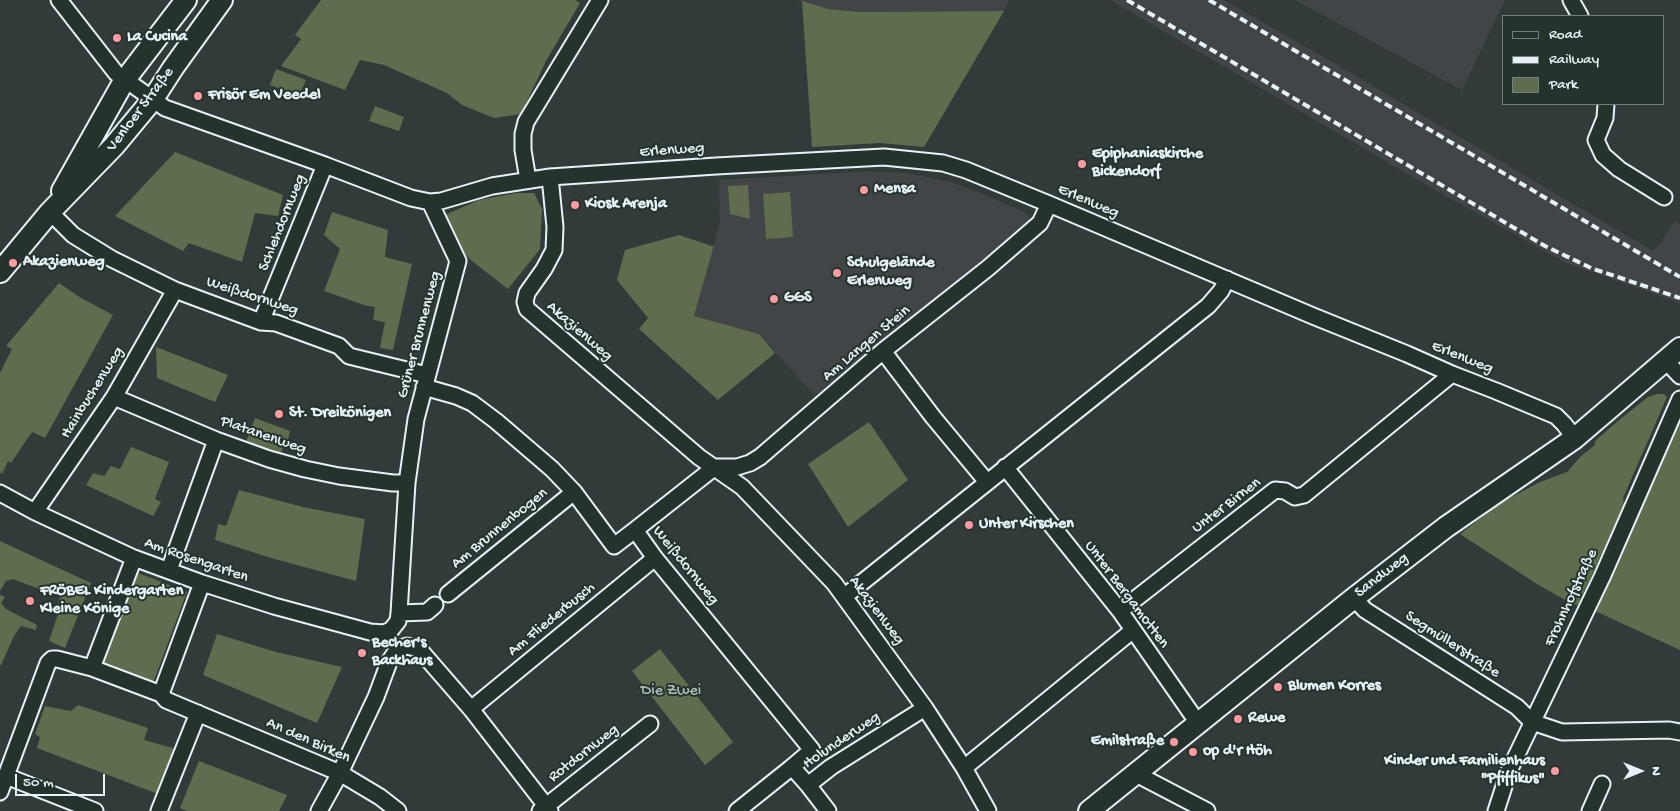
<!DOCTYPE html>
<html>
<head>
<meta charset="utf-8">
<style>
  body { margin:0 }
  #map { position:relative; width:1680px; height:811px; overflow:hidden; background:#323b39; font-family:"Gochi Hand",sans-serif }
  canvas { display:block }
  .legend { position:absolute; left:1502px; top:15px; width:162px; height:90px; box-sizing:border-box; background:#26332d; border:1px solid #747f7e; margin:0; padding:6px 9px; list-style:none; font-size:15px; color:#e8f1f8 }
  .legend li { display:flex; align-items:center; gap:10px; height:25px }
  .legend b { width:25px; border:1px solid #747f7e }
  .north { position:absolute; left:1615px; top:746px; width:50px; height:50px; -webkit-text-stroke:4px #26332d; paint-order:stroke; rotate:90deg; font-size:14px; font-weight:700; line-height:20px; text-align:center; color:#e8f1f8 }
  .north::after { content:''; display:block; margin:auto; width:18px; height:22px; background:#e8f1f8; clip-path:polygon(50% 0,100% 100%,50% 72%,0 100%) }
  .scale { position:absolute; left:15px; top:774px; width:90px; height:22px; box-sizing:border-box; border:2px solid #e8f1f8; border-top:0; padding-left:6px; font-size:15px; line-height:18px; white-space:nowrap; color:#e8f1f8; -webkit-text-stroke:4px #26332d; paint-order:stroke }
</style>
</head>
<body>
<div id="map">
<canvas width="1680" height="811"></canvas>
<ul class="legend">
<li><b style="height:6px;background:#26332d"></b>Road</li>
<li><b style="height:6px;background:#e8f1f8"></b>Railway</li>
<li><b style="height:14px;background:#5f6d4e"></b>Park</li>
</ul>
<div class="north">N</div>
<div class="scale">50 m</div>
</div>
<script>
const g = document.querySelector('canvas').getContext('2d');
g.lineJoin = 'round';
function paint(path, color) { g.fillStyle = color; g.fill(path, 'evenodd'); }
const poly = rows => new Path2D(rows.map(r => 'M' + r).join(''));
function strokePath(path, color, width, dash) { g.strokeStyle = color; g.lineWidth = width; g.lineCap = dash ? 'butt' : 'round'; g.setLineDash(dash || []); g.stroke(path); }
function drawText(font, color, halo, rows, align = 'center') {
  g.font = font + ' "Gochi Hand",sans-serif'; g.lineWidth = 4; g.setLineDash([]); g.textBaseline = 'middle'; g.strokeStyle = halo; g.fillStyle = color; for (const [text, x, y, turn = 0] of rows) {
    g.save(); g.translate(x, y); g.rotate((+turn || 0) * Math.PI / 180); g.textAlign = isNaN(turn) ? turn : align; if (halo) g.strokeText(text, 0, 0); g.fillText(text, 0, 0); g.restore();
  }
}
const built = poly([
  [796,0,1009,0,1004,11,859,12,828,9],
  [1110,0,1224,0,1339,66,1653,251,1661,242,1675,221,1680,224,1680,304,1669,299,1566,263,1430,187],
  [1295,0,1505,0,1462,90],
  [869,171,906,173,947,181,978,192,1025,212,1029,217,1029,222,821,391,814,395,759,334,694,316,720,222,719,180]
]);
const green = poly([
  [321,0,575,0,580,3,546,61,521,114,494,118,462,105,447,93,384,65,360,60,345,90,281,66,301,39,295,35],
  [802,1,828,9,859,12,1004,11,924,147,880,143,812,147],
  [276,69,306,80,299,96,270,85],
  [375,106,404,117,399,131,369,121],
  [175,152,283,195,278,216,255,213,242,262,189,243,183,251,115,216],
  [748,185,750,219,730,214,728,186],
  [790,192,793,237,766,239,763,194],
  [516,193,534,193,542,209,540,249,508,289,472,261,463,252,445,215,479,200],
  [332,212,388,230,385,257,412,264,393,350,380,348,385,322,373,320,375,307,367,306,324,291,340,249,324,235],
  [679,235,712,246,714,245,694,316,759,334,775,353,718,400,639,329,648,318,617,280,625,250],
  [59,283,81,298,113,315,45,438,32,432,11,463,8,461,2,474,0,472,0,373,12,349,6,346],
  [156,347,228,375,215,402,157,378],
  [1657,394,1664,394,1667,397,1623,498,1624,506,1578,605,1575,604,1574,605,1537,584,1460,534,1502,502,1540,482,1567,472,1581,456,1594,446,1596,440,1618,421,1648,397],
  [255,418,290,431,286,448,283,447,281,453,246,442],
  [1680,418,1680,650,1595,611],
  [869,422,908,480,848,527,808,464],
  [131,447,169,462,155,499,161,502,153,516,86,485,93,473,104,476,111,466,120,469],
  [239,490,303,507,365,519,356,581,271,558,215,540,218,524,226,526],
  [0,541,91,583,65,648,49,641,58,614,58,603,60,597,13,579,6,581,0,591],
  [133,571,187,592,153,683,99,662],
  [0,595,5,597,1,603,6,609,37,625,36,630,21,626,14,636,1,665,0,665],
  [217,634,276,652,342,667,317,723,203,675],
  [660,649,733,742,705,765,632,671],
  [78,705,148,728,144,740,176,749,158,794,37,748,40,737,35,734,45,706,71,711],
  [199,761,287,795,279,811,187,811,180,808]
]);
const street = poly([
  [59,0,116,73,165,108,325,165,411,198,430,202,441,201,492,186,550,177,716,166,884,157,943,163,966,170,1049,204,1313,316,1407,354,1452,374,1496,391,1556,416,1564,424,1575,438],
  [1571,0,1580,16],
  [1606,104,1605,118,1596,140,1603,155,1619,169,1664,197],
  [550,177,555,227,554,250,544,269,527,293,525,302,527,309,699,457,742,487,834,583,925,708,964,768,988,811],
  [528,180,523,150,523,134,526,122,600,0],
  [50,212,73,235,112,259,175,290,261,322,276,323,339,346,349,356,427,375],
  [261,322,325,165],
  [883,351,933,417,987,482],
  [1666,361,1680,376],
  [424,387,456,396,472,403,496,421,552,469,574,492,614,546,635,530,655,558,812,750,792,767],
  [114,397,216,440,269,459,305,469,339,476,393,483,407,483],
  [1005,467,1120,611,1198,723],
  [0,493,35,512,134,558,202,583,274,606,370,632,384,633,391,630,398,621,399,613,407,483,416,419,458,261,430,202],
  [35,512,114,397,175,290],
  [635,530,715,467,737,467,750,463,760,457,883,351,988,268,1040,223,1049,204],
  [169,570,216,440],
  [448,594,574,492],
  [845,596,1208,306,1221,291,1227,279],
  [1354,598,1365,610,1517,707,1532,722,1562,732,1669,730,1680,732],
  [1120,611,1275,490,1285,491,1295,497,1304,495,1452,374],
  [399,613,427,612,435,605],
  [92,668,134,558],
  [161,694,202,583],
  [471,709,655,558],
  [964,768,1132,631],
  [1138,771,1144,778,1207,811],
  [6,776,95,811],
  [808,785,828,811],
  [0,792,48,663,52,659,57,659,92,668,161,694,166,700,340,773,380,797,398,811],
  [159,811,198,713],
  [319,811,340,773,376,697,389,662,395,653,401,648,407,646,419,649,471,709,550,811],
  [540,811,650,724],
  [737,811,792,767,808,785,831,767,925,708],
  [1496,811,1509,771,1603,575,1680,399],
  [1590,811,1602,784]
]);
const secondary = poly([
  [62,191,124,81,186,0],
  [0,272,50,212,114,146,153,99,173,68,222,0],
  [1089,811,1354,598,1446,527,1575,438,1680,348]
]);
const rail = poly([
  [1127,0,1545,246,1591,268,1680,298],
  [1209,0,1680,277]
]);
const markers = [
  [117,38,5,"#ff9aa2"],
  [198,96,5,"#ff9aa2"],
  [1082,164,5,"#ff9aa2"],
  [864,190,5,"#ff9aa2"],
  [575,205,5,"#ff9aa2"],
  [13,263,5,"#ff9aa2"],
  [837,273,5,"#ff9aa2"],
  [774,299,5,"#ff9aa2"],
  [279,414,5,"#ff9aa2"],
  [969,525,5,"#ff9aa2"],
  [30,601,5,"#ff9aa2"],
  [362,653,5,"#ff9aa2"],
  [1278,687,5,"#ff9aa2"],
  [1238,719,5,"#ff9aa2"],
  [1174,742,5,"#ff9aa2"],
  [1193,752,5,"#ff9aa2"],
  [1555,771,5,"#ff9aa2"]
];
const poiNames = [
  ["La Cucina",127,38],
  ["Frisör Em Veedel",208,96],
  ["Epiphaniaskirche",1092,155],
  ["Bickendorf",1092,173],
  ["Mensa",874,190],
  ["Kiosk Arenja",585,205],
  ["Akazienweg",23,263],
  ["Schulgelände",847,264],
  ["Erlenweg",847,282],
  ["GGS",784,299],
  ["St. Dreikönigen",289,414],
  ["Unter Kirschen",979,525],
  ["FRÖBEL Kindergarten",40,592],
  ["Kleine Könige",40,610],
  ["Becher's",372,644],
  ["Backhaus",372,662],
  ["Blumen Korres",1288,687],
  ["Rewe",1248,719],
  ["Emilstraße",1164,742,"right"],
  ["op d'r Höh",1203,752],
  ["Kinder und Familienhaus",1545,762,"right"],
  ["\"Pfiffikus\"",1545,780,"right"]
];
const streetNames = [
  ["Venloer Straße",141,110,-53],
  ["Erlenweg",672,151,-4],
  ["Erlenweg",1088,202,23],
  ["Schlehdornweg",283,223,-68],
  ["Weißdornweg",252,297,18],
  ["Akazienweg",579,332,41],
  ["Grüner Brunnenweg",420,335,-75],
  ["Am Langen Stein",867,344,-40],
  ["Erlenweg",1462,358,22],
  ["Hainbuchenweg",93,393,-58],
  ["Platanenweg",263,436,19],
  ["Unter Birnen",1227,506,-37],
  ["Am Brunnenbogen",500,529,-39],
  ["Am Rosengarten",196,561,19],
  ["Weißdornweg",685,566,51],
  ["Sandweg",1382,576,-38],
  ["Unter Bergamotten",1126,595,53],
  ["Frohnhofstraße",1572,598,-65],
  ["Akazienweg",876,611,53],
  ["Am Fliederbusch",552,620,-39],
  ["Segmüllerstraße",1452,645,33],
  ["An den Birken",308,741,24],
  ["Holunderweg",842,741,-34],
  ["Rotdornweg",584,754,-38]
];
const parkNames = [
  ["Die Zwei",671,692]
];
paint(built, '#414547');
paint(green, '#5f6d4e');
strokePath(street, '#e8f1f8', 19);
strokePath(secondary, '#e8f1f8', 24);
strokePath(street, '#26332d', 15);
strokePath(secondary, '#26332d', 20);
strokePath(rail, '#e8f1f8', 4, [8, 4]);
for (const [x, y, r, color] of markers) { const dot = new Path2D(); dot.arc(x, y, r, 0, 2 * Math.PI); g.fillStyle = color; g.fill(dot); strokePath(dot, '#26332d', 2); }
drawText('bold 16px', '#e8f1f8', '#26332d', poiNames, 'left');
drawText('16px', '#e8f1f8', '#26332d', streetNames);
drawText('16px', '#b1bcb4', '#26332d', parkNames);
</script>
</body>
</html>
